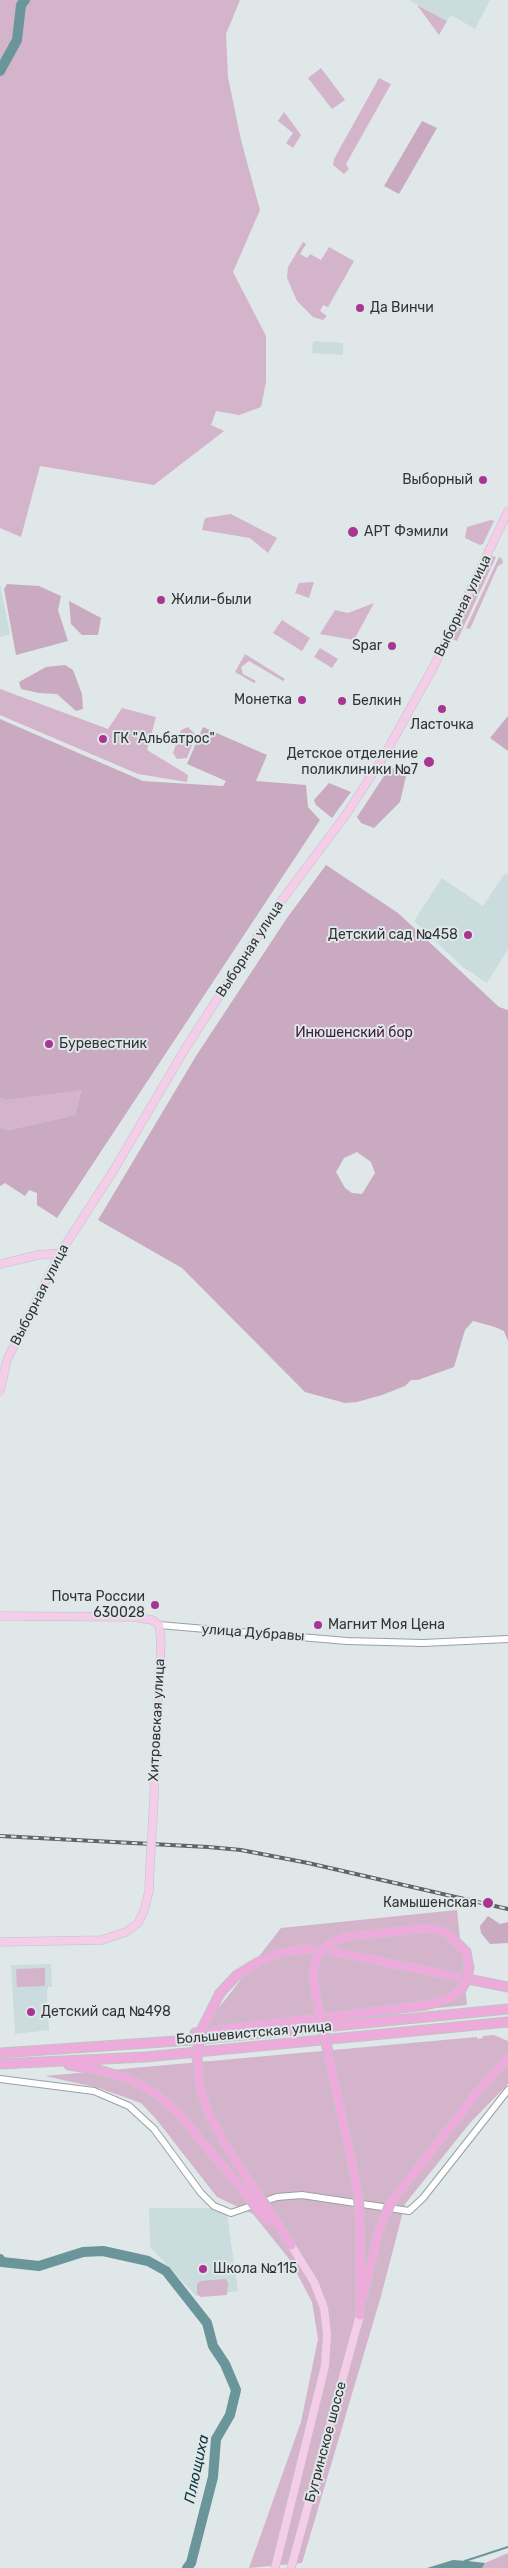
<!DOCTYPE html>
<html>
<head>
<meta charset="utf-8">
<style>
  body { margin:0 }
  canvas { display:block; background:#dfe7e8 }
</style>
</head>
<body>
<canvas width="508" height="2568"></canvas>
<script>
const g = document.querySelector('canvas').getContext('2d');
g.lineJoin = 'round';
function paint(path, color) { g.fillStyle = color; g.fill(path, 'evenodd'); }
const poly = rows => new Path2D(rows.map(r => 'M' + r).join(''));
function strokePath(path, color, width, dash) { g.strokeStyle = color; g.lineWidth = width; g.lineCap = dash ? 'butt' : 'round'; g.setLineDash(dash || []); g.stroke(path); }
function drawText(font, color, halo, rows, align = 'center') {
  g.font = font + ' Rubik,sans-serif'; g.lineWidth = 4; g.setLineDash([]); g.textBaseline = 'middle'; g.strokeStyle = halo; g.fillStyle = color; for (const [text, x, y, turn = 0] of rows) {
    g.save(); g.translate(x, y); g.rotate((+turn || 0) * Math.PI / 180); g.textAlign = isNaN(turn) ? turn : align; if (halo) g.strokeText(text, 0, 0); g.fillText(text, 0, 0); g.restore();
  }
}
const built = poly([
  [409,0,490,0,475,29,451,15,447,21],
  [313,341,343,343,343,355,312,353],
  [0,584,10,634,0,637],
  [505,873,508,875,508,949,487,983,463,967,414,921,442,878,483,906],
  [51,1964,52,1987,48,1987,47,1993,49,2030,15,2034,11,1965],
  [149,2208,220,2208,227,2214,238,2291,196,2296,150,2247]
]);
const green = poly([
  [0,0,240,0,226,34,228,77,241,140,260,210,233,272,266,336,266,382,261,407,239,415,216,411,211,425,224,431,154,485,40,466,21,537,0,528],
  [417,5,447,21,439,35],
  [321,68,345,100,332,109,308,78],
  [379,78,391,84,346,164,349,169,344,174,333,165,334,159],
  [284,112,301,135,293,148,286,143,293,133,278,121],
  [303,242,306,244,300,254,307,258,310,254,321,260,329,247,354,261,328,307,323,305,320,311,327,316,323,320,313,317,297,301,287,278,288,267],
  [231,514,277,538,268,553,250,538,202,530,205,518],
  [491,520,494,521,483,544,480,545,465,538,467,527],
  [491,556,496,557,457,641,452,639],
  [499,557,502,559,503,563,498,566,470,629,466,628],
  [314,582,309,598,295,593,299,583],
  [374,603,354,640,320,634,335,610,348,613],
  [282,620,310,638,302,651,273,633],
  [320,648,338,659,332,668,314,657],
  [245,654,285,679,283,681,249,661,241,667,243,674,256,681,254,683,235,672],
  [0,689,108,729,122,708,156,717,147,750,188,775,187,782,138,774,0,715],
  [188,727,196,735,187,758,177,759,173,753,181,730],
  [81,1089,75,1115,9,1130,0,1128,0,1098,5,1100],
  [457,1910,467,2005,200,2032,281,1928],
  [45,1968,45,1986,17,1987,16,1969],
  [494,2035,508,2041,508,2084,470,2123,405,2204,381,2296,302,2563,249,2568,301,2422,318,2339,312,2302,290,2260,253,2214,217,2197,156,2119,141,2103,99,2088,45,2076,477,2037,477,2039,483,2038,483,2036],
  [226,2279,228,2283,227,2295,201,2297,197,2294,197,2284,200,2281],
  [508,2553,508,2568,482,2568,485,2563]
]);
const forest = poly([
  [422,121,437,128,399,194,384,186],
  [7,584,39,586,61,596,58,610,68,641,16,655,4,589],
  [69,601,101,618,98,635,82,635,71,624],
  [65,665,73,670,82,694,83,709,76,711,57,694,39,693,21,689,19,682,46,667],
  [508,716,508,751,490,738],
  [0,719,143,781,223,786,226,781,187,764,203,727,267,755,256,781,306,785,308,807,320,820,57,1218,37,1205,37,1193,29,1190,25,1196,5,1183,0,1186,0,1128,9,1130,75,1115,81,1090,5,1100,0,1098],
  [397,767,407,772,400,802,374,828,361,823,357,817,388,770],
  [329,783,351,792,332,818,316,805,314,800],
  [326,865,398,913,499,1007,508,1010,508,1341,504,1331,495,1327,473,1321,465,1330,454,1367,418,1380,411,1380,405,1386,382,1395,357,1402,345,1403,305,1392,182,1268,98,1220,196,1056,287,918],
  [357,1152,371,1162,375,1173,362,1194,352,1193,345,1188,336,1172,344,1158],
  [488,1916,500,1924,508,1922,508,1943,490,1944,481,1933,480,1926]
]);
const water = poly([
  [453,2560,468,2561,485,2563,482,2568,427,2568]
]);
const stream = poly([
  [465,2561,508,2547]
]);
const river = poly([
  [0,71,17,40,21,5,25,0],
  [0,2259,2,2262,39,2266,83,2252,103,2251,148,2261,166,2271,207,2323,213,2346,225,2364,236,2390,230,2415,216,2439,213,2477,191,2563,187,2568]
]);
const minor = poly([
  [159,1625,347,1641,423,1643,508,1639],
  [0,2079,94,2091,129,2106,154,2129,201,2193,214,2206,231,2213,277,2197,302,2195,409,2211,423,2198,508,2090]
]);
const major = poly([
  [0,1264,38,1255,60,1253],
  [0,1391,7,1360,60,1253,112,1173,185,1049,276,908,345,816,384,756,434,666,508,511],
  [0,1616,133,1617,152,1620,159,1625,161,1640,153,1817],
  [0,1942,102,1940,126,1932,138,1923,144,1911,149,1891,150,1866],
  [275,2568,325,2366,327,2334,324,2308,314,2282,291,2245],
  [291,2568,360,2315]
]);
const highway = poly([
  [220,1993,236,1976,257,1963,279,1953,305,1949,330,1951,508,1987],
  [195,2033,426,2005],
  [0,2053,192,2040,508,2009],
  [0,2064,145,2057,508,2022],
  [69,2065,95,2069,129,2079,157,2094,177,2112,246,2194],
  [225,2144,254,2189],
  [390,2204,478,2091,508,2058],
  [273,2216,291,2245],
  [363,2297,379,2230],
  [360,2315,360,2224]
]);
const rail = poly([
  [0,1836,208,1847,241,1850,308,1863,508,1909]
]);
const majorBridge = poly([
  [150,1866,153,1817]
]);
const highwayBridge = poly([
  [220,1993,200,2033,197,2057,200,2087,209,2114,225,2144],
  [254,2189,273,2216],
  [246,2194,267,2221],
  [360,2224,358,2192,316,1996,313,1976,316,1960,327,1945,344,1937,430,1928,447,1933,466,1952,469,1968,467,1979,462,1988,450,1998,426,2005],
  [379,2230,390,2204]
]);
const markers = [
  [360,308,5,"#a83691"],
  [483,480,5,"#a83691"],
  [353,532,6,"#a83691"],
  [161,600,5,"#a83691"],
  [392,646,5,"#a83691"],
  [302,700,5,"#a83691"],
  [342,701,5,"#a83691"],
  [442,709,5,"#a83691"],
  [103,739,5,"#a83691"],
  [429,762,6,"#a83691"],
  [468,935,5,"#a83691"],
  [49,1044,5,"#a83691"],
  [155,1605,5,"#a83691"],
  [318,1625,5,"#a83691"],
  [488,1903,6,"#a83691"],
  [31,2012,5,"#a83691"],
  [203,2269,5,"#a83691"]
];
const poiNames = [
  ["Да Винчи",370,308],
  ["Выборный",473,480,"right"],
  ["АРТ Фэмили",364,532],
  ["Жили-были",171,600],
  ["Spar",382,646,"right"],
  ["Монетка",292,700,"right"],
  ["Белкин",352,701],
  ["Ласточка",442,725,"center"],
  ["ГК \"Альбатрос\"",113,739],
  ["Детское отделение",418,754,"right"],
  ["поликлиники №7",418,770,"right"],
  ["Детский сад №458",458,935,"right"],
  ["Буревестник",59,1044],
  ["Почта России",145,1597,"right"],
  ["630028",145,1613,"right"],
  ["Магнит Моя Цена",328,1625],
  ["Камышенская",477,1903,"right"],
  ["Детский сад №498",41,2012],
  ["Школа №115",213,2269]
];
const streetNames = [
  ["Выборная улица",463,606,-64],
  ["Выборная улица",250,949,-57],
  ["Выборная улица",40,1295,-63],
  ["улица Дубравы",253,1633,4],
  ["Хитровская улица",157,1720,-87],
  ["Большевистская улица",254,2033,-5],
  ["Бугринское шоссе",326,2442,-75]
];
const parkNames = [
  ["Инюшенский бор",354,1033]
];
const waterNames = [
  ["Плющиха",197,2469,-78]
];
paint(built, '#cbdcde');
paint(green, '#d3b4ca');
paint(forest, '#c9aac0');
paint(water, '#6a959a');
strokePath(stream, '#6a959a', 2);
strokePath(river, '#6a959a', 10);
strokePath(minor, '#9aa1a2', 8);
strokePath(major, '#c2c2c3', 9);
strokePath(highway, '#c2c2c3', 11);
strokePath(minor, '#fff', 6);
strokePath(major, '#f4cde9', 8);
strokePath(highway, '#edabdb', 9);
strokePath(rail, '#5f6465', 4);
strokePath(rail, '#dfe7e8', 2, [5.5]);
strokePath(majorBridge, '#c2c2c3', 9, []);
strokePath(highwayBridge, '#c2c2c3', 11, []);
strokePath(majorBridge, '#f4cde9', 8);
strokePath(highwayBridge, '#edabdb', 9);
for (const [x, y, r, color] of markers) { const dot = new Path2D(); dot.arc(x, y, r, 0, 2 * Math.PI); g.fillStyle = color; g.fill(dot); strokePath(dot, '#dfe7e8', 2); }
drawText('14px', '#323536', '#dfe7e8', poiNames, 'left');
drawText('14px', '#323536', '#dfe7e8', streetNames);
drawText('14px', '#431b3a', '#dfe7e8', parkNames);
drawText('italic 15px', '#0d383d', '#dfe7e8', waterNames);
</script>
</body>
</html>
